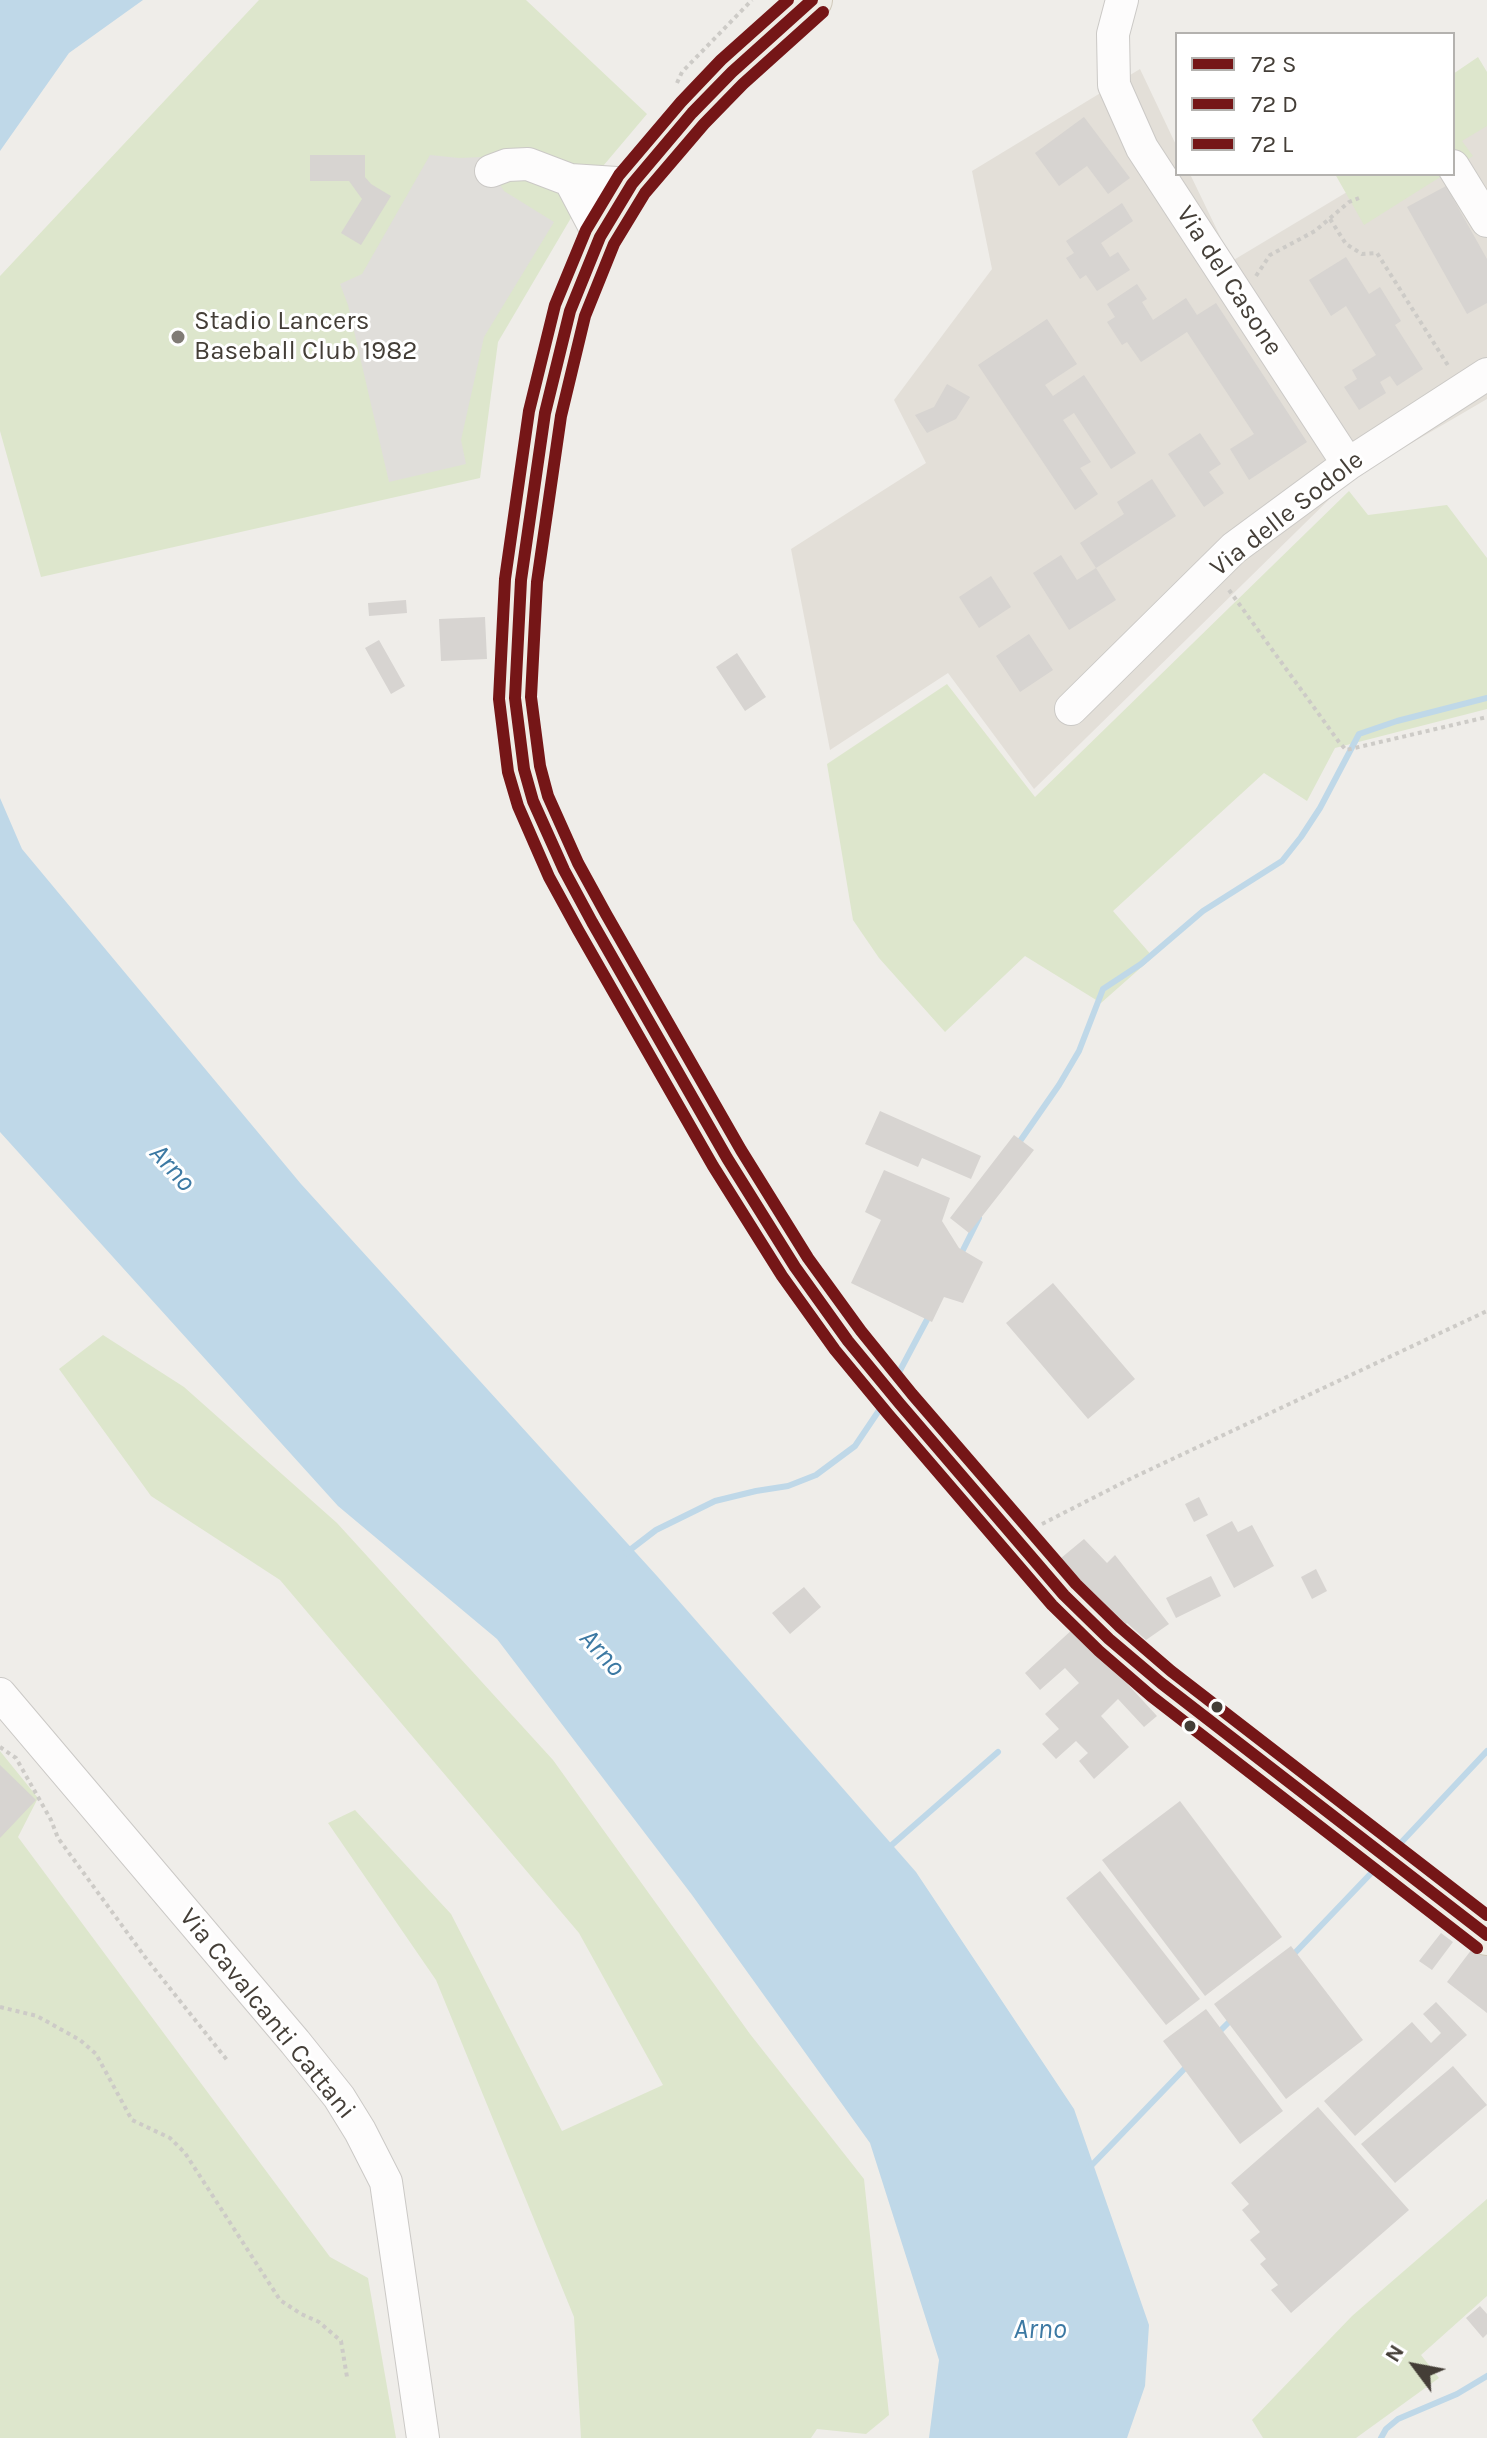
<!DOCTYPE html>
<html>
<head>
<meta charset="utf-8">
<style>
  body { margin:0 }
  #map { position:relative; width:1487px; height:2438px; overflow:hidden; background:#efede9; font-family:Karla,sans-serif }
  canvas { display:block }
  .legend { position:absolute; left:1175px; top:32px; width:280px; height:144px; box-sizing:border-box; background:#fff; border:2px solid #b4b2af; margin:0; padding:10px 14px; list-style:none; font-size:24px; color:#443e37 }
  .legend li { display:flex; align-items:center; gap:16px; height:40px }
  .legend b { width:40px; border:2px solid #b4b2af }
  .north { position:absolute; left:1375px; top:2326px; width:80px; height:80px; -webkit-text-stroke:6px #fff; paint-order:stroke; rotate:302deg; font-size:22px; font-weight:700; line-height:32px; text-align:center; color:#443e37 }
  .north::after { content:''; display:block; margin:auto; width:28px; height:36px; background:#443e37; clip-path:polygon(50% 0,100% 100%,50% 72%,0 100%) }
</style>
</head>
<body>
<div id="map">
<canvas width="1487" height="2438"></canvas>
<ul class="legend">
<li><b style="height:10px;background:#751617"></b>72 S</li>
<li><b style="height:10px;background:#751617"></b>72 D</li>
<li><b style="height:10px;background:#751617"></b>72 L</li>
</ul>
<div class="north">N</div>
</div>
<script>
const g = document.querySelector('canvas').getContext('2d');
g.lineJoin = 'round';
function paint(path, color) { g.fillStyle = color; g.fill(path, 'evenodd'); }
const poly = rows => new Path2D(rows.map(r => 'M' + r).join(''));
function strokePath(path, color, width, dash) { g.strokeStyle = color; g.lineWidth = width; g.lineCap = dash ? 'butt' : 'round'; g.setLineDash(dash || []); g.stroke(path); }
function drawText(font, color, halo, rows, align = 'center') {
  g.font = font + ' Karla,sans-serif'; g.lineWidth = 6; g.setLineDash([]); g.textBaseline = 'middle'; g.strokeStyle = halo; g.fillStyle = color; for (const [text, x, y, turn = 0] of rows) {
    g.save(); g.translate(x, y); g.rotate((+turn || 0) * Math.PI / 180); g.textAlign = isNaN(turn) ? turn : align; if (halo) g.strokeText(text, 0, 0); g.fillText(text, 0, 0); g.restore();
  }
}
const residential = poly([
  [1140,69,1177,147,1177,174,1190,174,1232,261,1377,174,1453,174,1453,128,1487,108,1487,399,1350,479,1034,789,948,673,830,750,791,549,926,463,894,400,992,269,972,171]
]);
const green = poly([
  [259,0,526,0,647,114,598,172,498,342,480,478,41,577,0,431,0,276],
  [1478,57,1487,72,1487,126,1462,141,1473,156,1453,169,1453,74],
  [1335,174,1445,174,1364,225],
  [1349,491,1368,515,1447,505,1487,558,1487,709,1335,748,1307,801,1264,773,1113,911,1153,957,1101,1003,1025,956,945,1032,879,958,853,920,827,764,947,684,1035,797],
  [103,1335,184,1387,337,1523,553,1760,750,2034,864,2179,889,2415,866,2434,817,2429,811,2438,581,2438,574,2317,436,1980,328,1823,355,1810,451,1914,562,2131,663,2085,579,1933,280,1580,151,1496,59,1369],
  [0,1751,38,1798,18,1837,330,2257,368,2278,396,2438,0,2438],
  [1487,2199,1487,2296,1421,2355,1439,2378,1356,2438,1263,2438,1252,2420,1352,2316]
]);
const parking = poly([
  [430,155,459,158,483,157,504,191,554,222,484,337,461,440,466,464,389,482,348,305,340,284,362,274]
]);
const water = poly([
  [0,0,143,0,69,53,0,151],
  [0,798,22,849,301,1184,657,1576,916,1872,1074,2109,1149,2325,1145,2386,1127,2438,929,2438,939,2360,870,2143,692,1895,497,1639,338,1506,0,1132]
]);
const stream = poly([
  [1018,1144,1059,1085,1079,1051,1103,989,1141,964,1203,911,1282,861,1301,837,1320,808,1359,734,1397,721,1487,698],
  [959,1258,979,1218],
  [896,1378,930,1314],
  [626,1553,656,1530,715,1501,756,1491,788,1486,816,1475,855,1446,882,1406],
  [1396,1848,1487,1751],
  [886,1850,998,1752],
  [1291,1957,1377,1867],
  [1216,2035,1234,2017],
  [1089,2168,1189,2064],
  [1381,2438,1386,2429,1398,2419,1457,2394,1487,2376]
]);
const building = poly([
  [1084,117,1130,178,1108,194,1087,166,1059,186,1035,153],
  [310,155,365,155,365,177,371,184,391,196,361,245,341,233,362,199,349,181,310,181],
  [1446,186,1487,259,1487,303,1467,314,1407,207],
  [1122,203,1133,221,1101,243,1110,257,1118,252,1130,270,1097,291,1086,275,1080,279,1066,258,1074,253,1066,241],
  [1346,257,1369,294,1380,287,1401,321,1395,325,1423,369,1397,386,1390,376,1380,382,1386,393,1359,410,1344,387,1357,379,1352,370,1376,355,1346,306,1331,316,1309,280],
  [1137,284,1147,299,1142,302,1153,320,1186,298,1197,315,1216,303,1307,442,1249,480,1230,449,1254,434,1187,332,1141,362,1127,342,1122,345,1107,322,1115,317,1107,304],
  [1047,319,1077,364,1045,385,1053,396,1084,375,1136,453,1111,469,1074,413,1063,420,1091,462,1080,468,1098,494,1075,510,978,365],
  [947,384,970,397,956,419,927,433,915,415,934,407],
  [1200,433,1221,464,1209,472,1224,493,1204,507,1168,454],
  [1152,479,1176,516,1096,568,1116,600,1069,630,1033,573,1061,555,1077,580,1096,568,1080,543,1124,514,1117,502],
  [991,576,1011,607,979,628,959,597],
  [406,600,407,613,369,616,368,603],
  [485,617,487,659,441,661,439,619],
  [1029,634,1053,670,1020,692,996,656],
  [379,640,405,686,391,694,365,648],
  [737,653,766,697,745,711,716,667],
  [880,1111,981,1156,971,1179,922,1158,918,1167,865,1144],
  [1014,1135,1034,1150,969,1233,950,1218],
  [884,1170,950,1198,942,1221,959,1248,983,1262,963,1303,944,1297,932,1322,851,1283,881,1220,865,1212],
  [1053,1283,1135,1379,1088,1419,1006,1323],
  [1199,1497,1208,1515,1194,1522,1185,1504],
  [1232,1521,1238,1532,1252,1525,1274,1566,1234,1588,1206,1535],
  [1084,1539,1107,1563,1115,1555,1169,1624,1146,1640,1127,1623,1119,1630,1055,1563],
  [1316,1569,1327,1591,1312,1599,1301,1577],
  [1211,1576,1221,1596,1176,1618,1166,1598],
  [804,1587,821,1607,790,1634,772,1613],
  [1075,1627,1157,1716,1144,1727,1118,1699,1101,1716,1129,1747,1094,1779,1079,1761,1088,1753,1076,1741,1056,1759,1042,1744,1059,1729,1045,1714,1079,1683,1065,1668,1040,1690,1025,1673],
  [0,1765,36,1800,0,1838],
  [1180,1801,1282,1937,1205,1996,1102,1860],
  [1100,1871,1200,1999,1166,2025,1066,1898],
  [1441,1933,1453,1942,1432,1970,1419,1961],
  [1475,1945,1487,1955,1487,2013,1447,1982],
  [1291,1946,1363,2040,1286,2099,1214,2004],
  [1436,2002,1467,2035,1355,2136,1324,2101,1412,2022,1431,2043,1441,2033,1423,2014],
  [1206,2009,1283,2111,1240,2144,1163,2041],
  [1453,2066,1487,2105,1395,2183,1361,2144],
  [1318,2107,1409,2210,1291,2313,1271,2290,1278,2285,1260,2264,1266,2259,1250,2240,1260,2232,1242,2210,1249,2204,1231,2183],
  [1480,2306,1487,2314,1487,2334,1483,2338,1466,2318]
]);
const path = poly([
  [677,83,682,72,752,0],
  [1330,219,1346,244,1362,254,1377,253,1449,367],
  [1256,276,1270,255,1315,231,1349,202,1359,198],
  [1229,590,1339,742,1346,750,1487,717],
  [1042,1524,1132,1478,1487,1311],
  [0,1747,16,1758,51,1820,58,1838,145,1957,227,2060],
  [0,2007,37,2016,80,2040,96,2054,132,2120,170,2138,185,2153,280,2300,301,2314,319,2322,341,2341,347,2377]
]);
const minor = poly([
  [1122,0,1113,34,1114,85,1142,148,1348,464],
  [1453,166,1487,221],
  [491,171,507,165,528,164,570,180,632,184],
  [570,180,600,237],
  [1071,709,1234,548,1348,464,1487,374],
  [0,1694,295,2042,339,2097,360,2131,386,2182,423,2438]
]);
const major = poly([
  [812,0,732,72,692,113,632,184,600,237,570,311,545,413,521,580,515,698,524,769,533,801,564,870,592,922,727,1158,795,1267,848,1341,900,1404,1064,1595,1109,1639,1161,1683,1487,1935]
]);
const bus1 = poly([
  [812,0,732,72,692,113,632,184,600,237,570,311,545,413,521,580,515,698,524,769,533,801,564,870,592,922,727,1158,795,1267,848,1341,900,1404,1064,1595,1109,1639,1161,1683,1487,1935]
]);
const bus2 = poly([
  [788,0,721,60,681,102,619,175,586,230,555,305,529,411,505,579,499,699,508,772,518,806,549,877,578,930,713,1166,782,1276,835,1350,888,1414,1052,1605,1099,1651,1151,1696,1477,1948]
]);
const bus3 = poly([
  [823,12,743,84,704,124,645,193,614,244,585,316,561,416,537,582,531,697,540,766,548,796,578,863,606,914,741,1150,808,1258,861,1331,912,1394,1076,1584,1120,1627,1171,1671,1487,1915]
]);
const markers = [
  [178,337,8,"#807b75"],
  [1217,1707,7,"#443e37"],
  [1190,1726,7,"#443e37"]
];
const streetNames = [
  ["Via del Casone",1229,281,57],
  ["Via delle Sodole",1287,514,-38],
  ["Via Cavalcanti Cattani",267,2014,51]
];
const poiNames = [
  ["Stadio Lancers",194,322],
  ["Baseball Club 1982",194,352]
];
const waterNames = [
  ["Arno",172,1168,48],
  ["Arno",602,1653,48],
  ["Arno",1040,2330]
];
paint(residential, '#e3dfd8');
paint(green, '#dde6cc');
paint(parking, '#e0deda');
paint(water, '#bfd8e8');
strokePath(stream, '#bfd8e8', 6);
paint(building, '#d7d4d1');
strokePath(minor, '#cbc9c6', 34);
strokePath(major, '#cfc8b9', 42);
strokePath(path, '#cdcbc7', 4, [4, 4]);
strokePath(minor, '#fdfcfc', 32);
strokePath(major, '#efece5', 40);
strokePath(bus1, '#751617', 12);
strokePath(bus2, '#751617', 12);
strokePath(bus3, '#751617', 12);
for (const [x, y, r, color] of markers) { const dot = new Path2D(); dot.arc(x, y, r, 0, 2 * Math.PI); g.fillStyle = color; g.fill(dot); strokePath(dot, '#fff', 3); }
drawText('26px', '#443e37', '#fff', streetNames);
drawText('26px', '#443e37', '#fff', poiNames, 'left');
drawText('italic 28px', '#3c79a3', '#fff', waterNames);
</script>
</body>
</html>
